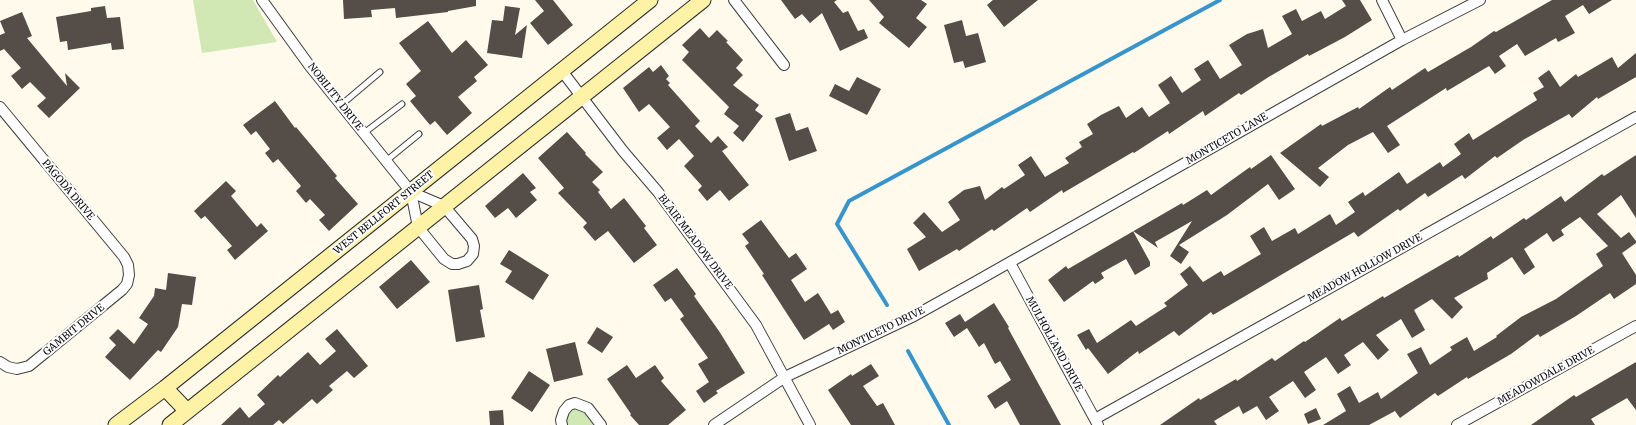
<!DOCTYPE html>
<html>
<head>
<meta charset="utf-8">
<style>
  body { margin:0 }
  canvas { display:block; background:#fffaeb }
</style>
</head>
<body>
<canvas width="1636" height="425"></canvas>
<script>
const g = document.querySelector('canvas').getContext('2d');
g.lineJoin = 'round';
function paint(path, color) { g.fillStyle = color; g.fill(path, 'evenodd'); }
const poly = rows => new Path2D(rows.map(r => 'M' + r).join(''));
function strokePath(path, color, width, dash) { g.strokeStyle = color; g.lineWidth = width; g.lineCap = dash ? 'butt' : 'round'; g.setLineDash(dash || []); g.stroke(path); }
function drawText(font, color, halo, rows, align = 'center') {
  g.font = font + ' Merriweather,serif'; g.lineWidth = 4; g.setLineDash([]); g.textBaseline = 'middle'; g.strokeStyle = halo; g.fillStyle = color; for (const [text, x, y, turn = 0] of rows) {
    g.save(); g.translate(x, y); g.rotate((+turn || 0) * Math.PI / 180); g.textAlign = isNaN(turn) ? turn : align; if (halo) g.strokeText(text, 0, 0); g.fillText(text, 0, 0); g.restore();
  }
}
const green = poly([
  [193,0,253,0,277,42,202,53],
  [569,406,582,406,599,425,563,425]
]);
const stream = poly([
  [887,305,837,224,849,201,1220,0],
  [908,351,949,425]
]);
const building = poly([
  [343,0,476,0,476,6,448,11,448,12,396,18,395,8,371,10,372,17,344,19],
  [535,0,553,0,573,25,548,45,530,23,544,11],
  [781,0,837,0,834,2,843,13,848,11,858,31,864,29,868,38,840,51,822,13,810,23,802,14,795,19],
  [869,0,921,0,927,4,916,18,927,27,909,48,879,23,884,17],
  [993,0,1038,0,1004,27,987,5],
  [1342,0,1360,0,1372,20,1345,37,1309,56,1308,54,1267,78,1241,95,1239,93,1205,116,1203,111,1169,134,1168,131,1134,153,1133,152,1063,193,1062,190,1030,212,1027,208,994,231,992,229,959,251,957,249,919,271,907,249,926,237,913,223,924,212,942,232,960,220,948,202,964,190,980,186,985,200,1002,187,1004,189,1025,175,1018,165,1031,156,1045,177,1069,163,1065,158,1082,147,1079,142,1093,134,1087,124,1101,115,1119,106,1126,118,1142,107,1149,117,1170,103,1158,85,1171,76,1182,93,1201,80,1194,69,1208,60,1220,79,1242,65,1229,45,1247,34,1263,29,1268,48,1292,34,1282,16,1296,9,1302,21,1321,11,1325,19,1346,6],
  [1552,0,1612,0,1589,14,1583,5,1565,16,1575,33,1558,42,1556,38,1525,56,1517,44,1499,56,1506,66,1495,74,1489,66,1447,91,1446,88,1387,126,1400,145,1388,153,1373,132,1348,145,1318,168,1329,177,1320,187,1280,153,1321,124,1322,126,1358,107,1359,109,1390,87,1392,90,1425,68,1428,72,1471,47,1494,31,1496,32],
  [105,6,107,18,120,17,124,49,112,50,111,43,68,50,67,41,60,42,56,17,91,11,91,8],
  [505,6,520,8,515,35,527,25,522,58,487,53,492,20,503,21],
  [22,12,32,36,27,38,67,86,65,73,80,88,49,118,37,106,46,98,30,82,22,89,11,76,21,68,4,49,0,51,0,35,5,33,0,21],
  [962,20,966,36,978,33,986,62,965,68,963,61,954,63,944,25],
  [428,21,452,53,466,40,488,65,474,77,477,81,458,97,472,113,447,135,435,121,430,125,410,101,416,96,406,84,421,71,399,43],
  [700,28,709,38,717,30,728,41,726,42,743,60,736,68,743,75,733,85,759,105,755,110,763,116,743,142,733,133,739,126,724,114,729,107,682,60,689,52,682,45],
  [1636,53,1636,77,1598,99,1597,97,1572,118,1569,114,1523,140,1497,158,1495,156,1465,179,1462,175,1428,197,1425,193,1400,211,1398,209,1358,237,1354,232,1213,315,1211,312,1179,336,1174,331,1139,354,1138,351,1108,374,1088,348,1086,350,1077,335,1089,329,1097,343,1131,320,1136,326,1167,306,1164,303,1188,285,1180,274,1190,266,1203,282,1221,271,1224,276,1261,254,1250,236,1264,227,1272,241,1295,228,1298,234,1330,214,1336,225,1355,212,1348,202,1363,192,1365,196,1399,172,1407,184,1440,162,1443,167,1461,154,1454,144,1469,133,1473,140,1537,100,1533,93,1544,87,1538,78,1549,70,1560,87,1576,74,1578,77,1612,57,1618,68],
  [661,65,669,76,666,79,670,83,668,85,700,121,695,126,711,143,718,136,728,147,722,151,749,185,729,201,720,190,707,201,698,190,702,186,684,166,694,156,679,139,667,150,657,138,670,127,649,104,639,112,623,88,649,67,653,72],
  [857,77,881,89,867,115,829,96,835,84,849,91],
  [275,101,295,128,296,127,337,176,335,178,358,204,329,231,319,220,325,215,310,199,306,203,296,191,301,186,278,159,273,163,265,153,270,149,256,131,251,135,243,125],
  [790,113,796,131,808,127,817,151,789,161,775,118],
  [567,132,586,153,585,154,603,172,592,182,600,190,598,192,611,209,624,198,646,226,644,228,657,245,634,263,608,231,595,241,583,227,587,223,558,193,564,188,538,158],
  [1271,155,1295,189,1279,200,1268,184,1227,215,1179,245,1189,252,1181,264,1170,256,1192,221,1155,242,1158,248,1133,231,1150,262,1150,266,1135,275,1126,259,1101,273,1104,278,1095,284,1093,281,1064,302,1048,280,1066,266,1068,269,1182,203,1183,205,1207,190,1211,195,1250,167,1251,169],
  [1636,155,1636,218,1621,195,1597,214,1621,238,1629,232,1636,241,1636,243,1622,253,1636,275,1636,284,1614,299,1610,293,1576,316,1540,337,1538,334,1511,354,1468,379,1467,377,1438,396,1435,393,1400,418,1395,411,1369,425,1323,425,1346,411,1337,394,1350,386,1359,403,1378,392,1381,399,1418,373,1407,354,1421,347,1430,365,1452,350,1450,347,1467,337,1474,351,1497,337,1496,336,1521,317,1556,299,1603,266,1596,254,1608,246,1580,217,1561,230,1564,235,1553,242,1547,233,1524,249,1535,267,1524,275,1512,257,1487,273,1488,279,1454,298,1463,307,1452,319,1432,299,1414,310,1425,330,1412,338,1401,319,1376,335,1389,350,1378,360,1363,342,1344,355,1351,365,1338,374,1326,357,1304,372,1316,390,1305,398,1293,381,1269,397,1279,411,1266,420,1257,406,1243,414,1239,406,1214,421,1217,425,1160,425,1199,398,1200,400,1236,379,1237,381,1272,358,1275,361,1304,341,1305,342,1340,318,1342,321,1383,296,1384,298,1458,255,1459,257,1491,236,1493,239,1524,218,1526,220,1561,196,1565,202,1602,174,1604,176],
  [523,173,536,188,530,192,537,200,516,218,508,208,495,218,485,206],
  [226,181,236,191,231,196,257,227,261,223,268,231,235,260,227,250,232,246,205,216,201,219,194,211],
  [761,220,789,258,796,253,807,269,791,280,805,302,818,293,831,314,838,310,845,322,833,330,829,324,804,340,762,275,764,274,745,246,749,243,742,234],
  [509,250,549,275,533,300,505,282,512,271,500,264],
  [411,260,430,282,397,309,379,287],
  [677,268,696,294,694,296,719,331,745,373,716,391,718,393,704,403,696,391,709,382,698,364,708,358,680,319,684,316,671,298,665,302,653,285],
  [168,273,196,277,192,305,182,304,178,327,161,352,158,350,130,380,105,357,116,345,109,338,118,329,134,344,148,324,139,318,154,296,155,288,166,290],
  [479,285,483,309,480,310,485,337,456,342,448,290],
  [994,303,1009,327,1008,328,1061,425,1020,425,1007,401,995,409,987,396,1011,380,1000,361,995,364,984,343,979,347,967,328,954,337,945,323,960,314,965,322],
  [597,327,613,337,602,353,587,343],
  [337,329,368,366,354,378,347,371,329,386,333,390,317,404,312,399,283,424,279,420,273,425,221,425,240,407,249,418,265,404,257,395,278,375,280,377,308,352,320,365,336,351,325,339],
  [575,342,583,375,554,382,546,349],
  [1636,362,1636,410,1627,398,1591,419,1595,425,1531,425,1574,395,1576,397],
  [871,364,879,376,863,386,877,406,883,403,895,425,851,425,828,390,851,374,852,376],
  [627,365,636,378,655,365,664,378,661,381,686,410,668,425,639,425,630,415,631,414,607,379],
  [529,371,550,385,532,412,511,398],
  [1316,408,1321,419,1308,424,1304,414],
  [503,410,504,425,490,425,489,411]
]);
const service = poly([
  [341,105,380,72],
  [364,133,402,104],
  [386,161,419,134]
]);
const minor = poly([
  [262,0,309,65,411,192,418,227,435,248,444,259,452,264,458,264,467,261,473,254,474,246,472,239,444,206,411,192],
  [734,0,784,65],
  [1382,0,1402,40],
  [562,71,623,151,658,192,756,325,810,425],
  [0,107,124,257,128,265,129,275,127,284,122,290,29,366,17,369,8,367,0,362],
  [1010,263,1098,425],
  [1095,419,1636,117],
  [562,425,561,420,564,411,569,405,575,403,588,408,601,425],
  [714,425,785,377,914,316,975,282,1402,40,1480,0],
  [1457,425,1636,326]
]);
const secondary = poly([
  [165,388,187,411],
  [116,425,165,388,650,0],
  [170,425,703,0]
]);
const streetNames = [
  ["NOBILITY DRIVE",335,97,52],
  ["MONTICETO LANE",1227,139,-30],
  ["PAGODA DRIVE",68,190,50],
  ["WEST BELLFORT STREET",384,213,-39],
  ["BLAIR MEADOW DRIVE",695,242,53],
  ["MEADOW HOLLOW DRIVE",1365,268,-29],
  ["GAMBIT DRIVE",74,330,-39],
  ["MONTICETO DRIVE",881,331,-26],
  ["MULHOLLAND DRIVE",1054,344,61],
  ["MEADOWDALE DRIVE",1546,376,-29]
];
paint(green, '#d1e8b5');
strokePath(stream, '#3895cb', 4);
paint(building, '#544d48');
strokePath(service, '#3f3f3f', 7);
strokePath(minor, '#3f3f3f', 12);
strokePath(secondary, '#2e2e2e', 17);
strokePath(service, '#fff', 5);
strokePath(minor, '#fff', 10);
strokePath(secondary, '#fef2a6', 15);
drawText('10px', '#0c0c0c', '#fff', streetNames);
</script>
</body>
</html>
